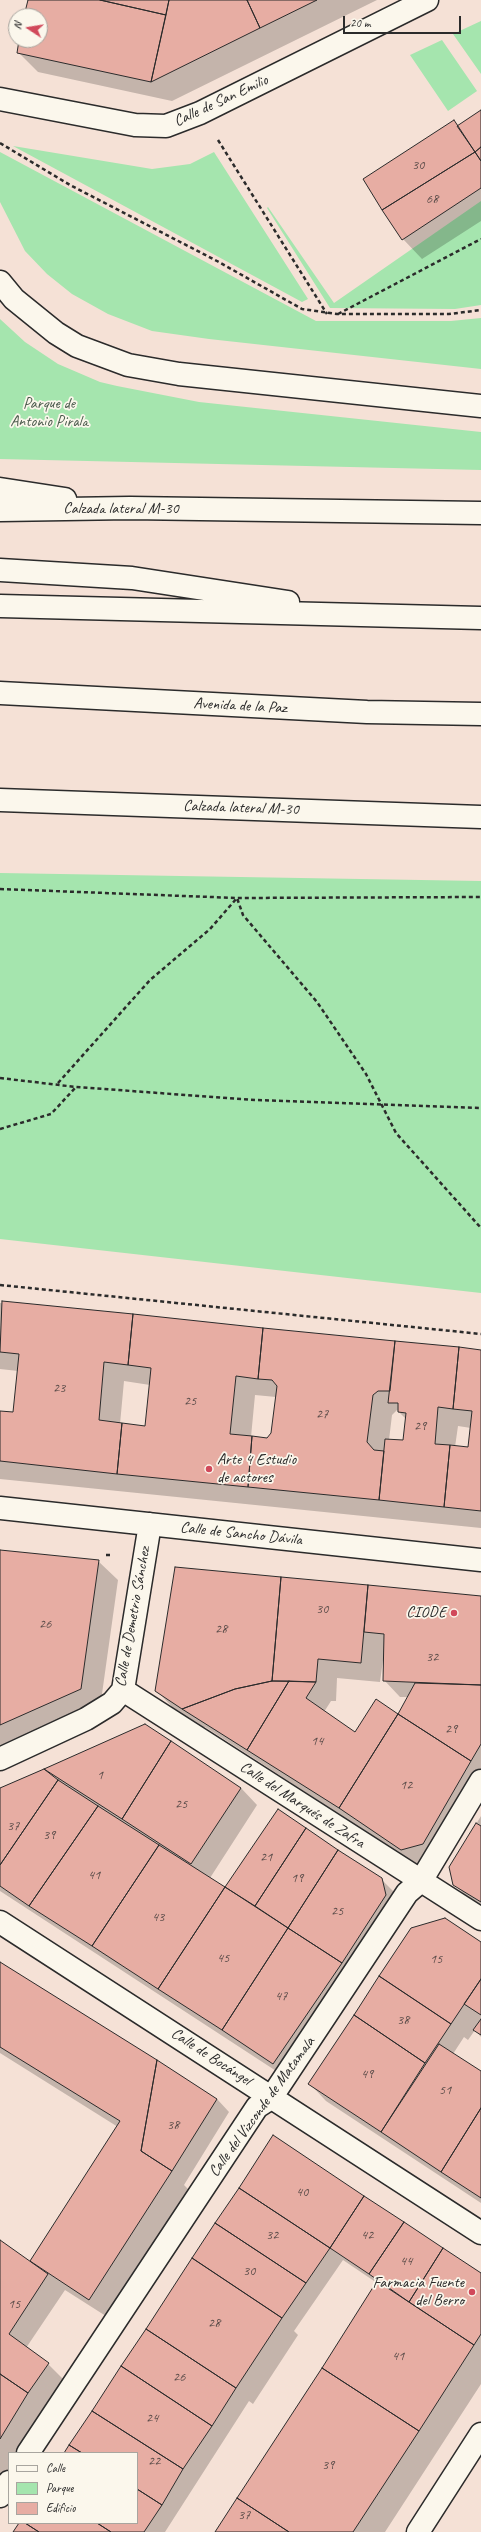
<!DOCTYPE html>
<html>
<head>
<meta charset="utf-8">
<style>
  body { margin:0 }
  #map { position:relative; width:481px; height:2532px; overflow:hidden; background:#f5e1d6; font-family:Caveat,sans-serif }
  canvas { display:block }
  .legend { position:absolute; left:8px; top:2452px; width:130px; height:72px; box-sizing:border-box; background:#fbf7ec; border:1px solid #a8a59f; margin:0; padding:5px 7px; list-style:none; font-size:12px; color:#2b2b2b }
  .legend li { display:flex; align-items:center; gap:8px; height:20px }
  .legend b { width:20px; border:1px solid #a8a59f }
  .north { position:absolute; left:8px; top:8px; width:40px; height:40px; box-sizing:border-box; background:#fbf7ec; border:1px solid #a8a59f; border-radius:50%; rotate:282deg; font-size:11px; font-weight:700; line-height:16px; text-align:center; color:#2b2b2b }
  .north::after { content:''; display:block; margin:auto; width:14px; height:18px; background:#d1495b; clip-path:polygon(50% 0,100% 100%,50% 72%,0 100%) }
  .scale { position:absolute; left:343px; top:16px; width:118px; height:18px; box-sizing:border-box; border:2px solid #2b2b2b; border-top:0; padding-left:5px; font-size:12px; line-height:14px; white-space:nowrap; color:#2b2b2b; -webkit-text-stroke:3px #fbf7ec; paint-order:stroke }
</style>
</head>
<body>
<div id="map">
<canvas width="481" height="2532"></canvas>
<ul class="legend">
<li><b style="height:5px;background:#fbf7ec"></b>Calle</li>
<li><b style="height:11px;background:#a5e5ae"></b>Parque</li>
<li><b style="height:11px;background:#e7ada3"></b>Edificio</li>
</ul>
<div class="north">N</div>
<div class="scale">20 m</div>
</div>
<script>
const g = document.querySelector('canvas').getContext('2d');
g.lineJoin = 'round';
function paint(path, color) { g.fillStyle = color; g.fill(path, 'evenodd'); }
const poly = rows => new Path2D(rows.map(r => 'M' + r).join(''));
function strokePath(path, color, width, dash) { g.strokeStyle = color; g.lineWidth = width; g.lineCap = dash ? 'butt' : 'round'; g.setLineDash(dash || []); g.stroke(path); }
function drawText(font, color, halo, rows, align = 'center') {
  g.font = font + ' Caveat,sans-serif'; g.lineWidth = 3.5; g.setLineDash([]); g.textBaseline = 'middle'; g.strokeStyle = halo; g.fillStyle = color; for (const [text, x, y, turn = 0] of rows) {
    g.save(); g.translate(x, y); g.rotate((+turn || 0) * Math.PI / 180); g.textAlign = isNaN(turn) ? turn : align; if (halo) g.strokeText(text, 0, 0); g.fillText(text, 0, 0); g.restore();
  }
}
const green = poly([
  [481,21,481,74,453,34],
  [442,40,477,91,448,111,410,55],
  [13,146,152,169,190,164,214,152,308,299,302,302],
  [0,152,316,321,451,321,481,318,481,369,209,339,152,331,108,314,72,294,47,274,25,251,0,202],
  [481,201,481,305,455,309,330,308,267,208,268,207,334,303],
  [0,319,25,342,58,364,100,382,117,386,199,402,481,432,481,470,0,459],
  [0,873,481,881,481,1293,0,1239]
]);
const shadow = poly([
  [29,0,377,0,172,101,38,72,18,52,20,40,40,40,40,16,26,16],
  [481,112,481,221,422,259,403,239,454,121,459,126],
  [0,1303,481,1351,481,1528,0,1479,0,1412,14,1413,18,1371,0,1369],
  [124,1381,150,1385,146,1427,120,1424],
  [255,1395,276,1397,272,1433,267,1439,251,1437],
  [397,1410,406,1419,403,1442,389,1440,392,1415],
  [458,1426,471,1428,469,1448,455,1447],
  [0,1551,98,1561,118,1580,100,1708,0,1752],
  [176,1568,481,1597,481,1789,418,1866,261,1763,205,1727,203,1728,176,1711,157,1691],
  [383,1660,384,1680,400,1697,408,1697,399,1715,355,1733,324,1712,331,1701,336,1701,337,1678,380,1682],
  [145,1725,241,1788,257,1805,210,1878,225,1888,278,1811,381,1879,394,1892,399,1908,290,2080,0,1891,0,1788],
  [481,1816,481,1906,467,1897,454,1884,450,1867],
  [481,1943,481,2037,475,2030,468,2040,464,2037,453,2054,481,2072,481,2203,326,2101,310,2084],
  [0,1963,217,2099,229,2112,184,2185,191,2192,109,2318,65,2290,26,2348,48,2364,64,2380,20,2453,9,2453,9,2470,0,2484,0,2241,33,2265,31,2261,118,2127,0,2053],
  [273,2136,481,2275,481,2384,385,2532,216,2532,377,2283,343,2260,294,2331,298,2335,253,2404,249,2401,165,2532,15,2532,21,2523,137,2523,137,2453,66,2453]
]);
const building = poly([
  [28,0,100,0,166,15,151,82,17,53,19,40,40,40,40,16,24,16,28,0],
  [100,0,169,0,166,15,100,0],
  [169,0,247,0,260,28,151,82,169,0],
  [247,0,317,0,260,28,247,0],
  [481,110,481,147,475,152,457,126,481,110],
  [454,120,475,152,382,210,363,179,454,120],
  [481,147,481,161,475,152,481,147],
  [475,152,481,161,481,188,402,240,382,210,475,152],
  [2,1301,133,1314,128,1365,104,1362,99,1420,122,1423,117,1474,0,1461,0,1411,13,1412,19,1354,0,1352,2,1301],
  [133,1314,263,1328,258,1379,236,1376,230,1434,252,1436,248,1487,117,1474,122,1423,145,1426,151,1368,128,1365,133,1314],
  [263,1328,395,1341,390,1391,378,1391,373,1395,367,1442,374,1450,384,1451,379,1500,248,1487,252,1436,267,1438,271,1433,277,1386,272,1380,258,1379,263,1328],
  [395,1341,459,1347,453,1409,438,1407,435,1444,450,1445,444,1507,379,1500,385,1439,403,1440,406,1413,398,1412,398,1403,388,1403,395,1341],
  [459,1347,481,1350,481,1511,444,1507,450,1445,468,1447,472,1411,453,1409,459,1347],
  [0,1550,99,1560,81,1689,0,1725,0,1550],
  [175,1567,281,1577,272,1681,235,1689,182,1709,155,1691,175,1567],
  [281,1577,368,1585,361,1663,318,1659,316,1682,272,1681,281,1577],
  [368,1585,481,1596,481,1685,383,1681,384,1634,364,1632,368,1585],
  [272,1681,289,1681,247,1750,182,1709,235,1689,272,1681],
  [289,1681,316,1682,306,1698,355,1732,376,1699,398,1714,339,1808,247,1750,289,1681],
  [415,1683,481,1685,481,1744,471,1761,398,1714,415,1683],
  [398,1714,471,1761,423,1844,401,1850,339,1808,398,1714],
  [145,1724,171,1741,122,1819,44,1769,145,1724],
  [171,1741,241,1788,191,1864,122,1819,171,1741],
  [44,1769,58,1780,0,1865,0,1788,44,1769],
  [58,1780,98,1806,29,1906,0,1886,0,1865,58,1780],
  [98,1806,159,1845,92,1946,29,1906,98,1806],
  [278,1809,306,1828,255,1906,225,1887,278,1809],
  [476,1823,481,1826,481,1902,453,1885,449,1867,476,1823],
  [306,1828,338,1850,288,1928,255,1906,306,1828],
  [159,1845,225,1887,158,1989,92,1946,159,1845],
  [338,1850,382,1878,386,1895,342,1963,288,1928,338,1850],
  [225,1887,288,1928,222,2030,158,1989,225,1887],
  [445,1918,481,1942,481,1979,451,2024,379,1976,411,1928,445,1918],
  [288,1928,342,1963,273,2064,222,2030,288,1928],
  [0,1962,157,2060,141,2151,172,2171,89,2300,30,2261,120,2121,0,2047,0,1962],
  [379,1976,451,2024,425,2063,354,2015,379,1976],
  [481,1979,481,2015,464,2004,481,1979],
  [354,2015,425,2063,381,2132,308,2084,354,2015],
  [481,2019,481,2035,473,2030,481,2019],
  [439,2044,481,2071,481,2108,441,2172,381,2132,439,2044],
  [157,2060,217,2099,172,2171,141,2151,157,2060],
  [481,2108,481,2198,441,2172,481,2108],
  [273,2135,364,2196,330,2248,239,2188,273,2135],
  [239,2188,330,2248,306,2283,215,2223,239,2188],
  [364,2196,404,2222,369,2274,330,2248,364,2196],
  [404,2222,443,2248,409,2302,369,2274,404,2222],
  [215,2223,306,2283,282,2318,192,2258,215,2223],
  [0,2240,48,2274,9,2334,49,2363,28,2393,0,2374,0,2240],
  [443,2248,481,2273,481,2334,474,2345,409,2302,443,2248],
  [192,2258,282,2318,236,2388,146,2329,192,2258],
  [377,2281,474,2345,419,2431,322,2368,377,2281],
  [146,2329,236,2388,212,2426,121,2366,146,2329],
  [121,2366,212,2426,183,2469,92,2411,121,2366],
  [322,2368,419,2431,353,2532,289,2532,237,2498,322,2368],
  [0,2374,28,2393,0,2439,0,2374],
  [92,2411,183,2469,162,2505,137,2489,137,2453,82,2453,69,2445,92,2411],
  [69,2445,82,2453,64,2453,69,2445],
  [137,2489,162,2505,144,2532,111,2532,97,2523,137,2523,137,2489],
  [237,2498,289,2532,215,2532,237,2498],
  [19,2523,25,2523,39,2532,13,2532,19,2523],
  [25,2523,97,2523,111,2532,39,2532,25,2523]
]);
const path = poly([
  [218,140,327,314],
  [0,143,70,185,217,261,302,309,337,314,449,314,481,310],
  [338,314,481,239],
  [0,889,237,898,481,897],
  [0,1078,76,1087,255,1100,481,1108],
  [58,1083,150,980,210,929,237,898,243,915,317,1002,366,1074,396,1133,481,1228],
  [0,1129,51,1114,76,1087],
  [0,1285,481,1334],
  [106,1555,113,1555]
]);
const street = poly([
  [0,99,135,125,166,126,200,113,427,0],
  [0,1508,481,1560],
  [123,1690,481,1919],
  [0,1759,86,1719,112,1703,123,1690,150,1524],
  [0,1922,481,2233],
  [28,2453,257,2107,271,2098,407,1893,421,1881,481,1781],
  [0,2496,9,2482],
  [418,2532,481,2434]
]);
const highway = poly([
  [0,282,14,299,56,333,77,346,128,365,179,374,481,406],
  [0,489,65,499],
  [0,510,130,508,481,513],
  [0,570,132,578,288,602],
  [0,606,481,618],
  [0,693,367,712,481,714],
  [0,800,481,817]
]);
const markers = [
  [209,1469,4,"#d1495b"],
  [454,1613,4,"#d1495b"],
  [472,2292,4,"#d1495b"]
];
const numberNames = [
  ["30",418,165],
  ["68",432,199],
  ["23",59,1388],
  ["25",190,1401],
  ["27",322,1414],
  ["29",420,1426],
  ["30",322,1609],
  ["26",45,1624],
  ["28",221,1629],
  ["32",432,1657],
  ["29",451,1729],
  ["14",317,1741],
  ["1",100,1775],
  ["12",406,1785],
  ["25",181,1804],
  ["37",13,1826],
  ["39",49,1835],
  ["21",266,1857],
  ["41",94,1875],
  ["19",297,1878],
  ["25",337,1911],
  ["43",158,1917],
  ["45",223,1958],
  ["15",436,1959],
  ["47",281,1996],
  ["38",403,2020],
  ["49",367,2074],
  ["51",445,2090],
  ["38",173,2125],
  ["40",302,2192],
  ["32",272,2235],
  ["42",367,2235],
  ["44",406,2261],
  ["30",249,2271],
  ["15",14,2304],
  ["28",214,2323],
  ["41",398,2356],
  ["26",179,2377],
  ["24",152,2418],
  ["22",154,2461],
  ["39",328,2465],
  ["37",244,2515]
];
const streetNames = [
  ["Calle de San Emilio",221,101,-25],
  ["Calzada lateral M-30",121,509],
  ["Avenida de la Paz",240,706,3],
  ["Calzada lateral M-30",241,808,2],
  ["Calle de Sancho Dávila",241,1534,6],
  ["Calle de Demetrio Sánchez",133,1617,-80],
  ["Calle del Marqués de Zafra",302,1805,33],
  ["Calle de Bocángel",211,2057,33],
  ["Calle del Vizconde de Matamala",262,2107,-54]
];
const parkNames = [
  ["Parque de",49,404],
  ["Antonio Pirala",49,422]
];
const poiNames = [
  ["Arte 4 Estudio",217,1460,"left"],
  ["de actores",217,1478,"left"],
  ["CIODE",446,1613],
  ["Farmacia Fuente",464,2283],
  ["del Berro",464,2301]
];
paint(green, '#a5e5ae');
paint(shadow, '#0003');
paint(building, '#e7ada3');
strokePath(building, '#2b2b2b', 1);
strokePath(street, '#2b2b2b', 25);
strokePath(highway, '#2b2b2b', 25);
strokePath(path, '#2b2b2b', 2.5, [4, 3]);
strokePath(street, '#fbf7ec', 22);
strokePath(highway, '#fbf7ec', 22);
for (const [x, y, r, color] of markers) { const dot = new Path2D(); dot.arc(x, y, r, 0, 2 * Math.PI); g.fillStyle = color; g.fill(dot); strokePath(dot, '#fbf7ec', 1.5); }
drawText('14px', '#5a4c49', null, numberNames);
drawText('16px', '#2b2b2b', '#fbf7ec', streetNames);
drawText('16px', '#4a5a4c', '#fbf7ec', parkNames);
drawText('16px', '#2b2b2b', '#fbf7ec', poiNames, 'right');
</script>
</body>
</html>
